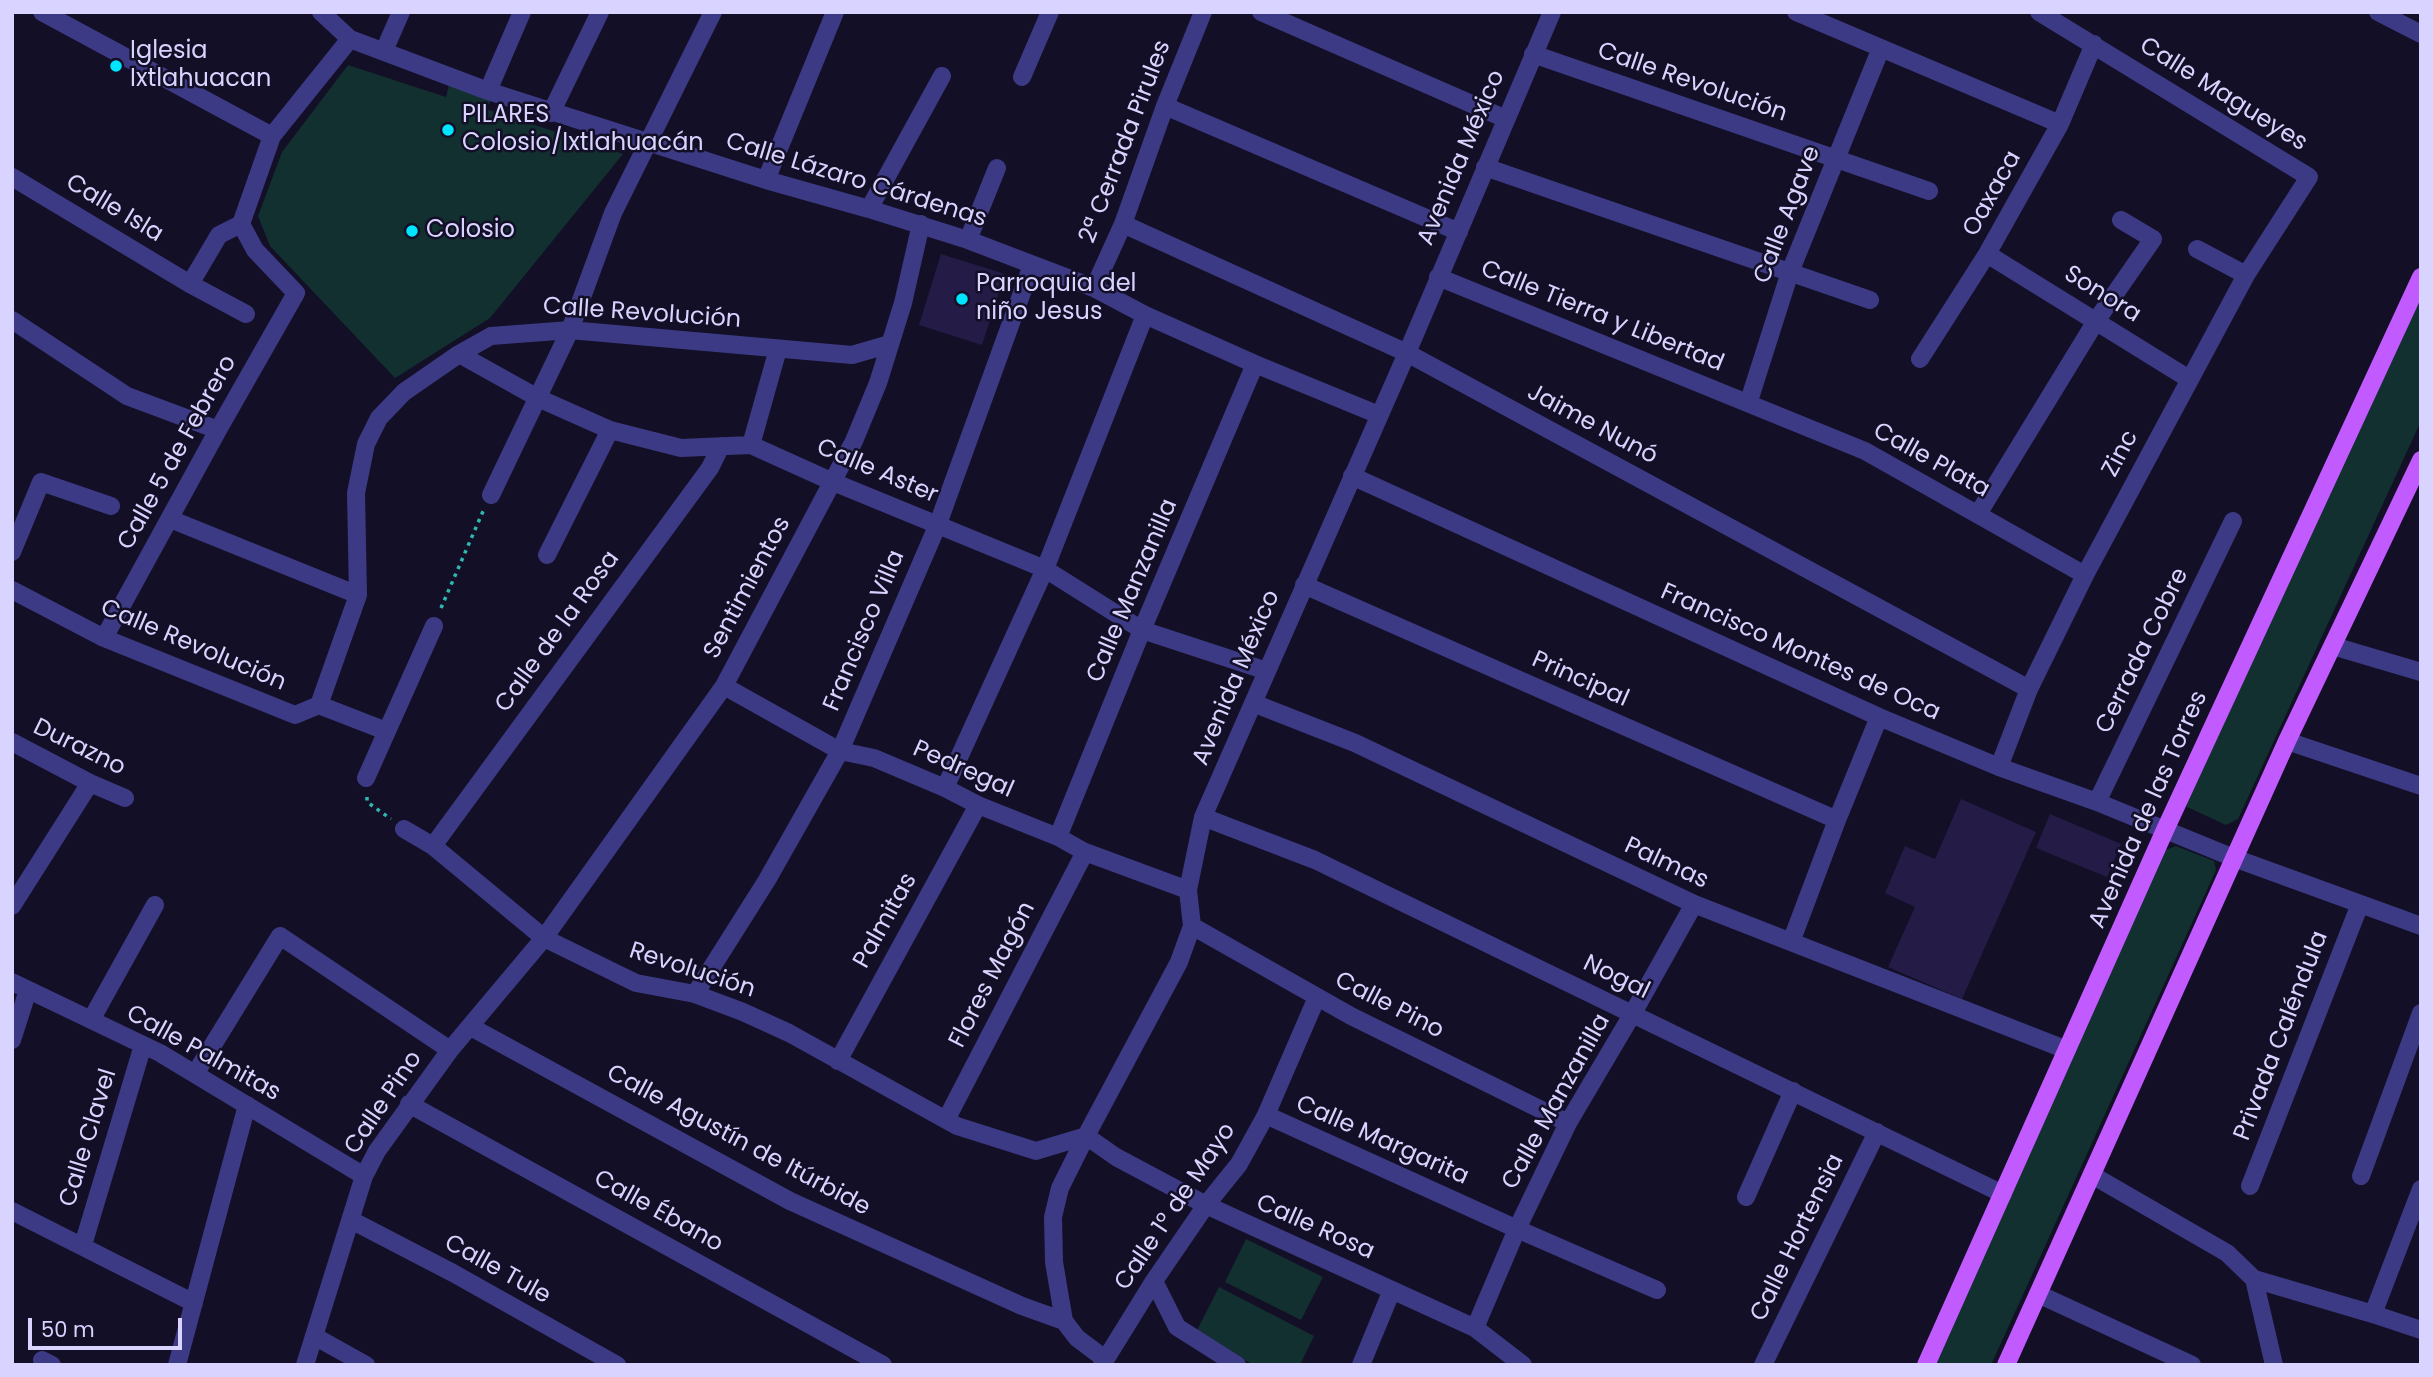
<!DOCTYPE html>
<html>
<head>
<meta charset="utf-8">
<style>
  body { margin:0 }
  #map { position:relative; width:2433px; height:1377px; overflow:hidden; background:#130f26; font-family:Poppins,sans-serif }
  canvas { display:block }
  .frame { position:absolute; inset:0; border:14px solid #d9d4ff; pointer-events:none }
  .scale { position:absolute; left:28px; top:1318px; width:154px; height:32px; box-sizing:border-box; border:4px solid #d9d4ff; border-top:0; padding-left:9px; font-size:21px; line-height:24px; white-space:nowrap; color:#d9d4ff; -webkit-text-stroke:5px #130f26; paint-order:stroke }
</style>
</head>
<body>
<div id="map">
<canvas width="2433" height="1377"></canvas>
<div class="frame"></div>
<div class="scale">50 m</div>
</div>
<script>
const g = document.querySelector('canvas').getContext('2d');
g.lineJoin = 'round';
function paint(path, color) { g.fillStyle = color; g.fill(path, 'evenodd'); }
const poly = rows => new Path2D(rows.map(r => 'M' + r).join(''));
function strokePath(path, color, width, dash) { g.strokeStyle = color; g.lineWidth = width; g.lineCap = dash ? 'butt' : 'round'; g.setLineDash(dash || []); g.stroke(path); }
function drawText(font, color, halo, rows, align = 'center') {
  g.font = font + ' Poppins,sans-serif'; g.lineWidth = 5; g.setLineDash([]); g.textBaseline = 'middle'; g.strokeStyle = halo; g.fillStyle = color; for (const [text, x, y, turn = 0] of rows) {
    g.save(); g.translate(x, y); g.rotate((+turn || 0) * Math.PI / 180); g.textAlign = isNaN(turn) ? turn : align; if (halo) g.strokeText(text, 0, 0); g.fillText(text, 0, 0); g.restore();
  }
}
const green = poly([
  [348,65,446,97,450,80,494,95,486,109,623,154,490,318,395,378,270,246,258,216,282,152],
  [2421,292,2421,421,2238,819,2226,825,2187,807,2187,796],
  [2176,846,2214,861,2216,870,1991,1365,1932,1365,2165,850],
  [1246,1239,1323,1277,1301,1320,1225,1282],
  [1219,1287,1314,1336,1300,1365,1254,1365,1195,1334]
]);
const building = poly([
  [941,254,1005,274,982,345,919,325],
  [1961,799,2036,832,1962,999,1888,967,1915,907,1885,893,1905,846,1935,859],
  [2050,814,2121,844,2107,877,2036,848]
]);
const path = poly([
  [441,608,484,509],
  [367,797,367,802,391,819]
]);
const minor = poly([
  [42,12,272,136],
  [321,12,350,39,488,91,766,180,869,209,968,240,1094,288,1145,315,1255,364,1379,415],
  [1261,12,1506,119],
  [1796,12,2060,124],
  [2378,12,2421,34],
  [384,51,401,12],
  [1533,54,1929,191],
  [1022,77,1050,12],
  [488,91,522,12],
  [1165,106,1459,232],
  [551,113,600,12],
  [1485,167,1870,300],
  [12,177,190,284,246,314],
  [766,180,835,12],
  [869,209,942,76],
  [1123,224,1407,353,2029,689],
  [968,240,997,168],
  [2197,249,2246,275],
  [1987,254,2189,379],
  [1438,277,1865,451,2085,575],
  [190,284,219,235,241,224,272,136,350,39],
  [1094,288,1123,224,1165,106,1203,12],
  [12,320,127,396,218,430],
  [459,354,538,398,610,430,681,448,751,445,833,482,1045,569,1142,630,1267,671],
  [1920,359,1987,254,2060,124,2094,44],
  [1749,401,1790,272,1881,48],
  [751,445,778,349],
  [1352,476,1879,717,1999,767,2097,802,2234,858,2421,926],
  [491,495,570,330,613,213,713,12],
  [1978,514,2096,321,2153,239,2121,220],
  [170,519,358,595],
  [12,552,41,482,111,506],
  [547,555,610,430],
  [1304,585,1837,820],
  [12,590,104,638,295,715,319,705,358,595,356,493,366,444,379,418,404,392,459,354,491,336,570,330,852,355,890,344],
  [104,638,218,430,296,293,255,250,241,224],
  [2333,646,2421,672],
  [724,686,840,751,874,758,945,788,978,805,1058,837,1085,852,1188,890],
  [1253,703,1355,743,1694,904,2067,1050],
  [319,705,386,731],
  [2287,741,2421,786],
  [12,742,90,783,125,798],
  [1999,767,2029,689,2085,575,2246,275,2309,177,2039,12],
  [366,778,434,626],
  [945,788,1045,569,1145,315],
  [2097,802,2233,521],
  [1203,817,1315,860,2003,1194],
  [404,829,433,846,544,938,636,983,695,994,743,1012,789,1033,957,1126,1036,1151,1086,1136,1116,1157,1206,1205,1475,1328,1523,1365],
  [1058,837,1142,630,1255,364],
  [433,846,710,468,721,446],
  [12,906,90,783],
  [1192,926,1351,1016,1568,1123],
  [1791,942,1837,820,1879,717],
  [12,982,160,1053,364,1176],
  [695,994,767,880,840,751,938,524,1032,265],
  [91,1020,155,905],
  [471,1027,790,1201,1022,1306,1064,1321],
  [12,1040,28,990],
  [838,1061,978,805],
  [195,1074,280,936,450,1050],
  [409,1104,883,1365],
  [1266,1115,1517,1229,1657,1290],
  [946,1120,1085,852],
  [2092,1175,2227,1253,2254,1279,2373,1314,2421,1330],
  [2361,1176,2421,1013],
  [2250,1186,2360,904],
  [1746,1197,1793,1091],
  [12,1211,194,1303],
  [351,1220,453,1273,617,1365],
  [83,1245,143,1045],
  [2254,1279,2274,1365],
  [1154,1281,1177,1327,1237,1365],
  [2038,1294,2192,1365],
  [2373,1314,2421,1189],
  [1475,1328,1517,1229,1568,1123,1633,1013,1694,904],
  [314,1336,366,1365],
  [1105,1359,1077,1338,1064,1321,1054,1262,1053,1217,1060,1188,1086,1136,1179,962,1192,926,1188,890,1203,817,1407,353,1552,12],
  [42,1360,52,1365],
  [177,1365,247,1105],
  [305,1365,364,1176,377,1151,450,1050,544,938,724,686,854,441,878,383,903,303,921,224],
  [1102,1365,1154,1281,1206,1205,1239,1164,1266,1115,1317,997],
  [1361,1365,1392,1290],
  [1763,1365,1877,1132]
]);
const major = poly([
  [1926,1365,2165,830,2421,277],
  [2006,1365,2287,741,2421,460]
]);
const markers = [
  [116,66,7,"#00e5ff"],
  [448,130,7,"#00e5ff"],
  [412,231,7,"#00e5ff"],
  [962,299,7,"#00e5ff"]
];
const poiNames = [
  ["Iglesia",130,52],
  ["Ixtlahuacan",130,80],
  ["PILARES",462,116],
  ["Colosio/Ixtlahuacán",462,144],
  ["Colosio",426,231],
  ["Parroquia del",976,285],
  ["niño Jesus",976,313]
];
const streetNames = [
  ["Calle Revolución",1692,83,19],
  ["Calle Magueyes",2223,95,32],
  ["2ª Cerrada Pirules",1126,142,-69],
  ["Avenida México",1462,158,-67],
  ["Calle Lázaro Cárdenas",856,181,17],
  ["Oaxaca",1993,194,-61],
  ["Calle Isla",114,209,31],
  ["Calle Agave",1788,215,-69],
  ["Sonora",2102,295,32],
  ["Calle Revolución",642,314,4],
  ["Calle Tierra y Libertad",1602,317,22],
  ["Jaime Nunó",1592,425,28],
  ["Calle 5 de Febrero",178,453,-61],
  ["Zinc",2121,454,-62],
  ["Calle Plata",1931,461,29],
  ["Calle Aster",877,472,23],
  ["Sentimientos",748,588,-62],
  ["Calle Manzanilla",1133,591,-67],
  ["Francisco Villa",865,631,-67],
  ["Calle de la Rosa",558,632,-54],
  ["Calle Revolución",193,646,23],
  ["Cerrada Cobre",2143,651,-64],
  ["Francisco Montes de Oca",1800,653,24],
  ["Avenida México",1237,678,-67],
  ["Principal",1580,680,24],
  ["Durazno",79,748,26],
  ["Pedregal",963,770,24],
  ["Avenida de las Torres",2149,810,-66],
  ["Palmas",1666,864,25],
  ["Palmitas",886,921,-61],
  ["Revolución",692,971,18],
  ["Flores Magón",993,975,-63],
  ["Nogal",1616,978,26],
  ["Calle Pino",1389,1006,27],
  ["Privada Caléndula",2282,1036,-69],
  ["Calle Palmitas",203,1054,29],
  ["Calle Manzanilla",1557,1102,-61],
  ["Calle Pino",384,1103,-56],
  ["Calle Clavel",89,1138,-73],
  ["Calle Agustín de Itúrbide",738,1141,28],
  ["Calle Margarita",1382,1141,24],
  ["Calle 1º de Mayo",1176,1207,-56],
  ["Calle Ébano",658,1212,29],
  ["Calle Rosa",1315,1228,24],
  ["Calle Hortensia",1798,1238,-64],
  ["Calle Tule",497,1270,29]
];
paint(green, '#12302f');
paint(building, '#241b47');
strokePath(path, '#2fb8b0', 3.5, [3.5, 5]);
strokePath(minor, '#3d3a85', 18);
strokePath(major, '#c25bff', 18);
for (const [x, y, r, color] of markers) { const dot = new Path2D(); dot.arc(x, y, r, 0, 2 * Math.PI); g.fillStyle = color; g.fill(dot); strokePath(dot, '#130f26', 2.5); }
drawText('24px', '#d9d4ff', '#130f26', poiNames, 'left');
drawText('24px', '#d9d4ff', '#130f26', streetNames);
</script>
</body>
</html>
